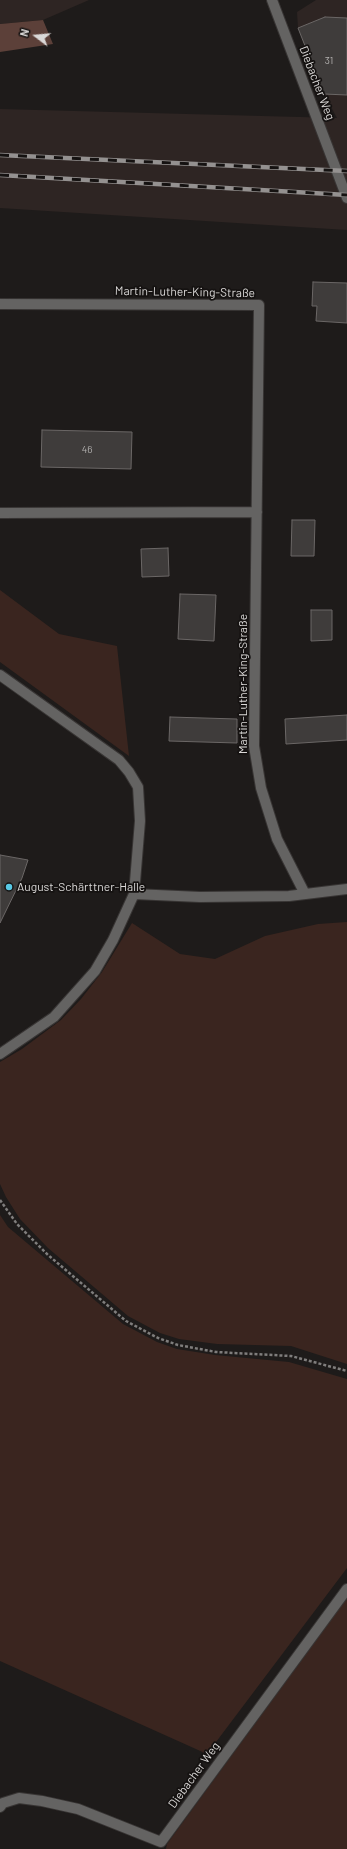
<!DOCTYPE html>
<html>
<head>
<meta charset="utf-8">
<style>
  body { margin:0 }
  #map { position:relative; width:347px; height:1849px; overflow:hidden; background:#1e1b1a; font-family:Barlow,sans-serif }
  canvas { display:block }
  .north { position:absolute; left:16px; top:16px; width:40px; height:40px; -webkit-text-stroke:3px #151211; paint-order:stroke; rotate:286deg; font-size:11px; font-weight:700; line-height:16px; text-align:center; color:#dad8d7 }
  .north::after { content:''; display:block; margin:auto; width:14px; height:18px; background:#dad8d7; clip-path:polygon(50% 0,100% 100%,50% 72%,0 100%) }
</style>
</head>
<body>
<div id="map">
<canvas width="347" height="1849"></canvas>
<div class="north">N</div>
</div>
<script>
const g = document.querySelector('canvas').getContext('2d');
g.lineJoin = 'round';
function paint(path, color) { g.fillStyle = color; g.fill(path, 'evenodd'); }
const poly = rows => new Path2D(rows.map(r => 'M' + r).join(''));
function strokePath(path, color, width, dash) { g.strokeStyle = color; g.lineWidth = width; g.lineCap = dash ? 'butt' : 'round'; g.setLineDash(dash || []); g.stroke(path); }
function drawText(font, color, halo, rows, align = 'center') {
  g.font = font + ' Barlow,sans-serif'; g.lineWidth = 3.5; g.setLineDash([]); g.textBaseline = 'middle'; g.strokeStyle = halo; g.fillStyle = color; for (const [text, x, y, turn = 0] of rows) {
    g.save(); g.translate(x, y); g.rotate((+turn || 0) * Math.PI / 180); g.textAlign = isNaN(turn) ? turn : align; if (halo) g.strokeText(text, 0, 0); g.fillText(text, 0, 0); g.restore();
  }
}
const built = poly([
  [0,0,89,0,43,20,0,24],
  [316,0,347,0,347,230,0,208,0,109,337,118,324,94,298,28,297,12]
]);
const green = poly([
  [0,590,59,634,117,646,129,756,0,662],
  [347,922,347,1364,291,1346,217,1344,179,1339,160,1333,128,1316,48,1248,20,1219,6,1197,0,1184,0,1062,22,1049,61,1020,81,999,102,972,132,923,180,954,215,959,265,936,318,924],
  [0,1215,8,1227,123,1324,157,1342,177,1349,215,1355,289,1362,347,1379,347,1568,207,1754,0,1661],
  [347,1598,347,1849,166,1849,167,1844]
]);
const forest = poly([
  [43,20,53,44,0,52,0,24]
]);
const building = poly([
  [325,17,347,18,347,95,324,94,298,28,325,17],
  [313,282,347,283,347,323,316,321,317,306,312,306,313,282],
  [42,430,132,432,131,469,41,467,42,430],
  [292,520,315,520,314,556,291,556,292,520],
  [168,548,169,576,142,577,141,549,168,548],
  [180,594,216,595,214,641,178,639,180,594],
  [311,610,332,610,332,640,311,641,311,610],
  [347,715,347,740,286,744,285,719,347,715],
  [170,717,237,719,237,743,169,741,170,717],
  [0,855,28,860,22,878,0,923,0,855]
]);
const path = poly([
  [0,1200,17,1224,48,1255,126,1321,158,1338,178,1345,216,1352,291,1356,347,1371]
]);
const minor = poly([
  [272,0,347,198],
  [0,304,259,305,254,746,261,788,277,839,305,894],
  [0,513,257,512],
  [0,675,119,760,129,772,138,787,140,821,134,894,113,940,95,971,54,1017,0,1054],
  [134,894,200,897,289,896,347,889],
  [0,1807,3,1803,19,1798,42,1801,78,1809,161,1842,347,1589]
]);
const rail = poly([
  [0,155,347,171],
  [0,175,347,195]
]);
const markers = [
  [9,887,4,"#58c8e4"]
];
const numberNames = [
  ["31",329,61],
  ["46",87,450]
];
const streetNames = [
  ["Diebacher Weg",317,83,69],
  ["Martin-Luther-King-Straße",185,292,1],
  ["Martin-Luther-King-Straße",243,684,-90],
  ["Diebacher Weg",194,1775,-54]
];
const poiNames = [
  ["August-Schärttner-Halle",17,887]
];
paint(built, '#2e2523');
paint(green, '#3a251f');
paint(forest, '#5c4039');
paint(building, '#3f3c3b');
strokePath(building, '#6b6766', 1);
strokePath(minor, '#383534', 12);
strokePath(path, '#7f7d7c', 2.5, [3, 2]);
strokePath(minor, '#646362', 10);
strokePath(rail, '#949190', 4.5);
strokePath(rail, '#151211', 3, [9]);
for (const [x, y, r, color] of markers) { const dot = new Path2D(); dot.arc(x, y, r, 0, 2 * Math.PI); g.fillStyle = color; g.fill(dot); strokePath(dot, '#151211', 1.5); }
drawText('10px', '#b3b1b0', null, numberNames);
drawText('12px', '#dad8d7', '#151211', streetNames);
drawText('12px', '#dad8d7', '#151211', poiNames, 'left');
</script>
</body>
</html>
